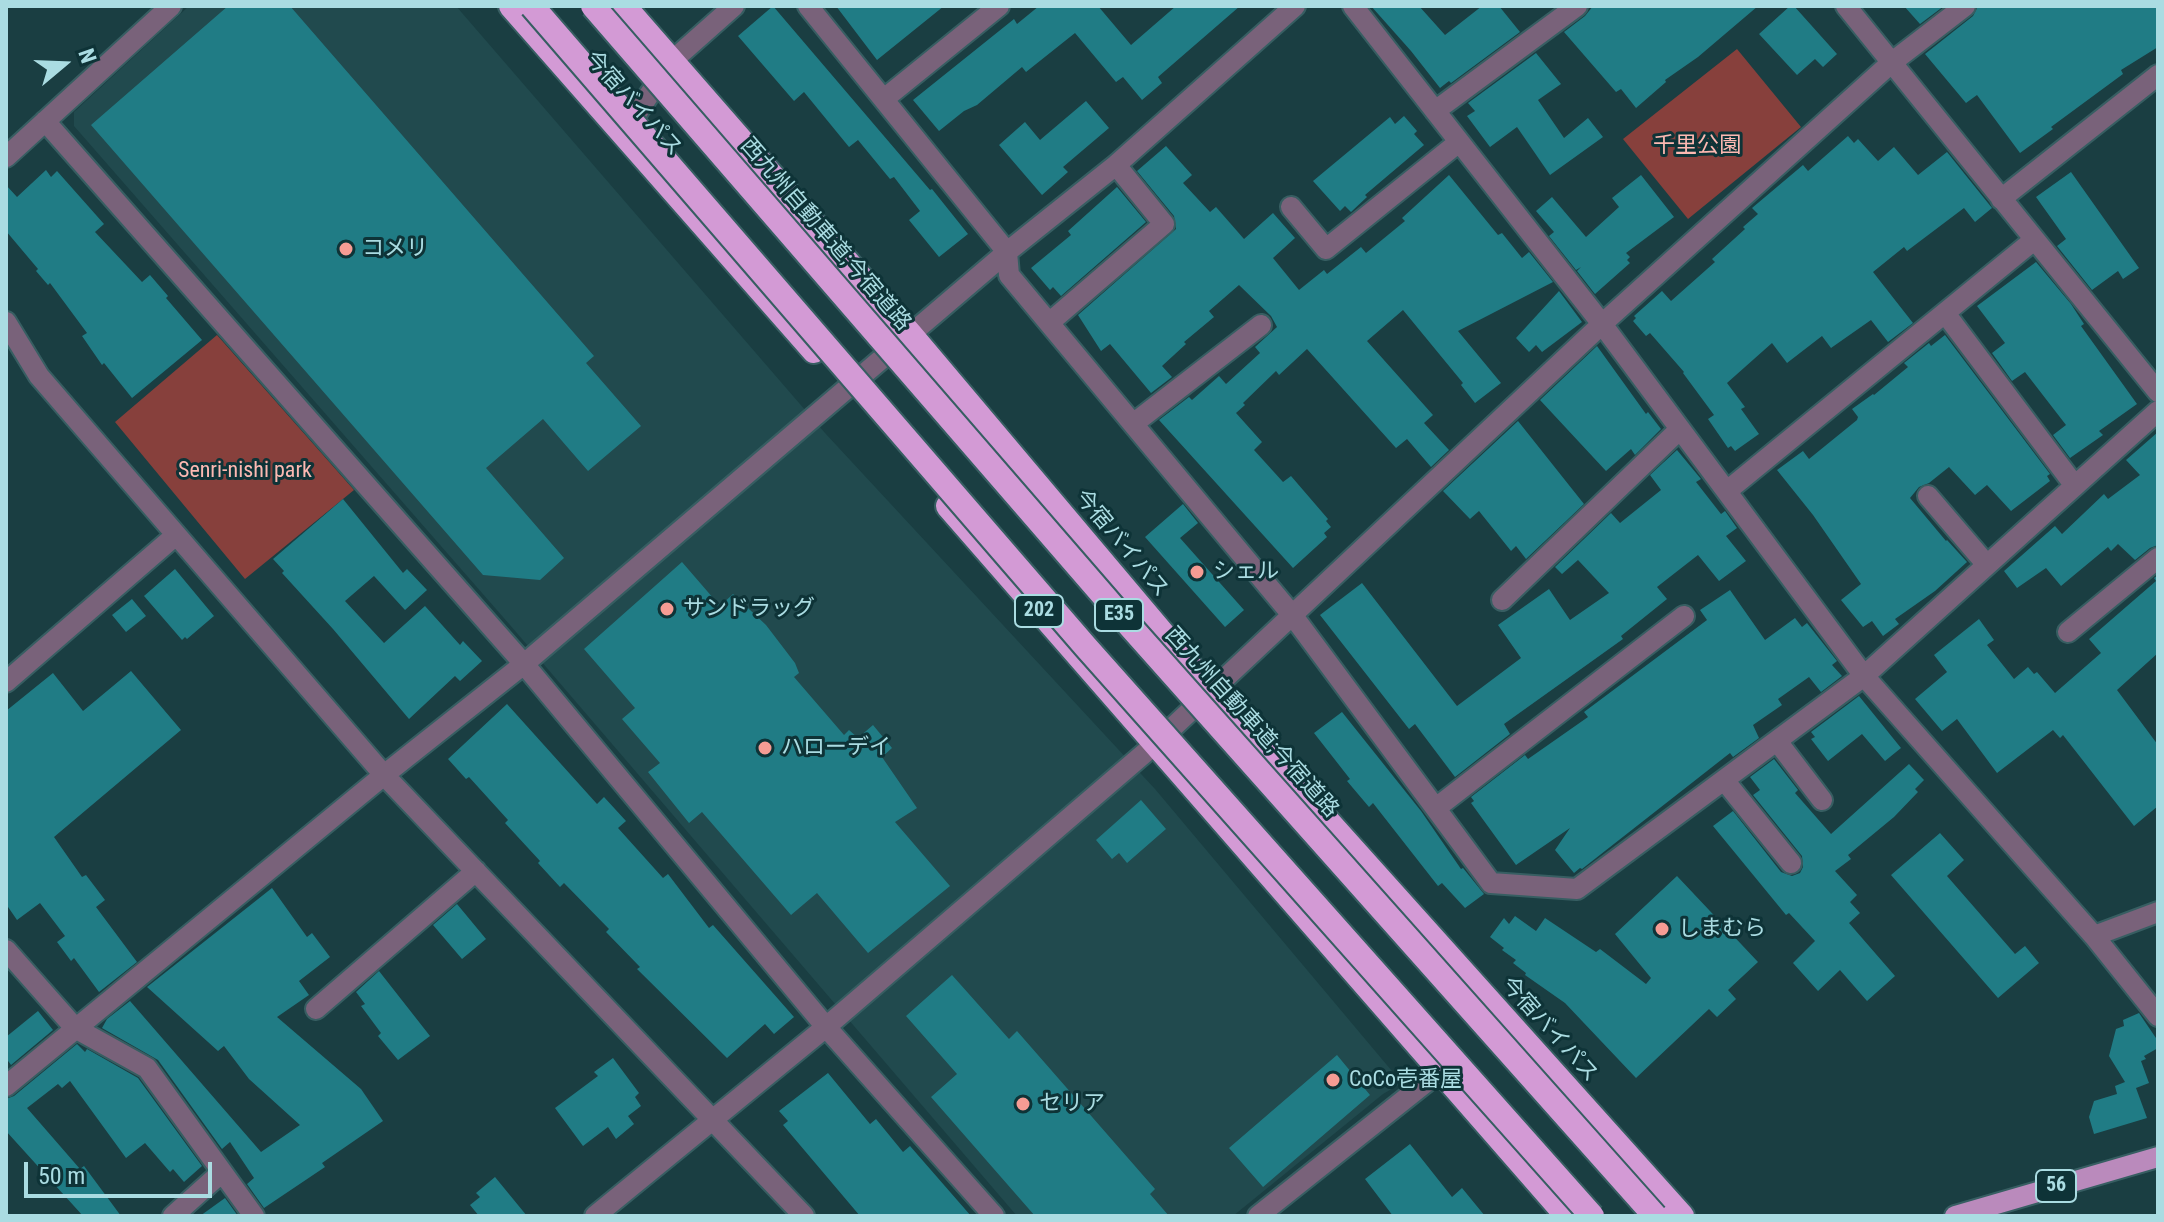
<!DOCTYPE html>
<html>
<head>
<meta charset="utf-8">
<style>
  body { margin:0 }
  #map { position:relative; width:2164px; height:1222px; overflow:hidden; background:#1a3e42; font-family:"Roboto Condensed",sans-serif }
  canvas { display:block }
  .frame { position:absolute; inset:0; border:8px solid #aadce2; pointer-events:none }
  .north { position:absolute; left:24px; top:24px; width:80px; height:80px; -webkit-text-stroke:6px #0e3337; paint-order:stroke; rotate:71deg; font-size:22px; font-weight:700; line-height:32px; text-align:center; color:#aadce2 }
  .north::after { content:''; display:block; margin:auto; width:28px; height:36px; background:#aadce2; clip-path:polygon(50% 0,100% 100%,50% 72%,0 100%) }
  .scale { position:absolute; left:24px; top:1162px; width:188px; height:36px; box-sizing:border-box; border:4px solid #aadce2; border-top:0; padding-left:10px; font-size:24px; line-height:28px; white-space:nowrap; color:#aadce2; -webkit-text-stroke:6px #0e3337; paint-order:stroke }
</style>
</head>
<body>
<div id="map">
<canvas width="2164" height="1222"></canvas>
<div class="frame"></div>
<div class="north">N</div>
<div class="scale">50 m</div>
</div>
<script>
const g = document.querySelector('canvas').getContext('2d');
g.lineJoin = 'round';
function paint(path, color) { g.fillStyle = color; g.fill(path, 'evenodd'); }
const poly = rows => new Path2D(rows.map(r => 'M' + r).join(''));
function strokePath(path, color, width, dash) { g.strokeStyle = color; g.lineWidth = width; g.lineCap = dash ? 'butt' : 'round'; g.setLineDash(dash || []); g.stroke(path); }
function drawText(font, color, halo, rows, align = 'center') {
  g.font = font + ' "Roboto Condensed","Noto Sans JP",sans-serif'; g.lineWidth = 6; g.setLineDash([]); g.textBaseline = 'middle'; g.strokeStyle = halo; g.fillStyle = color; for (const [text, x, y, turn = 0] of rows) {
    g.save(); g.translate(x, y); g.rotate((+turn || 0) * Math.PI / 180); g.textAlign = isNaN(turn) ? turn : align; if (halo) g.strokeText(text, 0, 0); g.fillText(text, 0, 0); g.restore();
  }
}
const built = poly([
  [189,6,456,6,825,433,1155,789,1402,1083,1383,1094,1233,1216,1017,1216,510,625,74,126,74,112]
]);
const green = poly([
  [1737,49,1801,127,1688,219,1623,139],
  [217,335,354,490,245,579,115,422]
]);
const building = poly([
  [228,6,290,6,594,356,586,363,641,426,588,471,543,419,486,468,564,558,540,580,483,575,91,125],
  [773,6,930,190,932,189,968,234,939,257,909,220,920,211,894,177,890,179,858,140,849,147,804,92,794,101,738,36],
  [836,6,944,6,877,60],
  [1039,6,1098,6,1131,45,1176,6,1240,6,1158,77,1162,83,1142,100,1123,77,1116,82,1075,33,1026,72,1022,67,977,105,964,111,939,131,913,100,1014,19,1017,24],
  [1371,6,1419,6,1445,35,1482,6,1499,6,1520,32,1451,83,1449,81,1440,88,1411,51],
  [1593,6,1758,6,1698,57,1665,80,1666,82,1636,108,1621,89,1616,92,1564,32,1585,16],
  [1790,6,1794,6,1837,54,1823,67,1815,59,1797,75,1759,34],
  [1904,6,1944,6,1920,24],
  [1978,6,2158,6,2158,47,2121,70,2123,74,2051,127,2053,129,2020,153,1977,95,1966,103,1925,54,1973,16],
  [1536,53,1561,84,1538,100,1564,138,1588,118,1603,137,1550,175,1517,127,1490,147,1467,116,1475,111,1468,103],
  [1086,101,1109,128,1063,167,1068,172,1042,195,999,145,1025,122,1040,140],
  [1404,116,1417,131,1414,134,1424,145,1365,195,1367,197,1351,212,1345,206,1340,211,1313,181,1390,117,1395,124],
  [1848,136,1854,143,1858,139,1878,161,1894,147,1918,175,1947,152,1992,208,1975,222,1964,208,1907,251,1904,247,1873,272,1913,323,1888,342,1871,320,1831,348,1822,336,1787,363,1772,343,1727,383,1745,407,1741,409,1759,434,1735,451,1731,446,1728,448,1708,419,1714,415,1683,373,1684,372,1650,333,1646,336,1633,321,1636,318,1634,316,1662,291,1671,301,1715,262,1712,259,1745,229,1743,227,1758,214,1752,208,1803,165,1808,171],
  [1166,146,1192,175,1183,183,1210,212,1216,207,1244,239,1273,213,1295,238,1273,258,1299,290,1324,270,1327,274,1361,247,1366,253,1405,221,1402,218,1449,175,1498,235,1502,233,1522,258,1529,252,1553,282,1458,331,1501,383,1475,403,1461,385,1463,383,1403,310,1367,341,1433,415,1424,423,1449,450,1431,467,1407,439,1396,448,1307,349,1279,375,1276,371,1243,403,1245,405,1236,413,1262,442,1254,450,1283,482,1291,476,1328,519,1326,521,1331,527,1324,533,1327,537,1293,568,1159,420,1189,397,1192,400,1219,376,1226,384,1260,353,1255,347,1277,327,1271,316,1239,285,1209,311,1214,317,1184,342,1186,344,1162,366,1172,377,1151,393,1110,344,1101,351,1078,315,1176,229,1174,216,1137,171],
  [46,170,51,177,57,171,104,224,95,232,142,282,150,275,168,296,166,298,202,340,132,398,104,363,102,365,82,336,87,333,50,283,48,285,36,271,38,269,6,231,6,185,17,197],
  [2071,172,2139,268,2123,279,2118,271,2092,290,2057,246,2066,239,2036,197],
  [1641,175,1674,217,1626,253,1630,257,1627,260,1630,263,1595,294,1577,271,1581,267,1576,270,1549,236,1554,232,1536,211,1552,197,1586,237,1619,207,1612,198],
  [1117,187,1146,222,1061,296,1053,287,1050,290,1031,268,1071,235,1068,231],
  [2036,262,2071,304,2084,324,2081,326,2137,404,2099,431,2103,435,2070,458,2053,435,2066,425,2025,372,2012,381,1992,353,2005,343,1977,306],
  [1559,291,1582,322,1542,352,1536,345,1529,352,1516,338],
  [1945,335,2050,474,2047,476,2050,481,2011,511,1987,485,1975,495,1949,467,1929,483,1919,487,1910,498,1946,541,1947,540,1967,562,1935,591,1895,619,1899,624,1883,636,1872,621,1863,627,1841,600,1861,584,1813,515,1777,470,1803,451,1809,459,1857,420,1858,417,1852,409,1873,394,1874,395,1908,367,1904,363,1929,343,1931,346],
  [1597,346,1646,414,1648,412,1661,429,1635,455,1631,449,1606,471,1540,400],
  [1518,421,1584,504,1526,559,1516,546,1511,551,1479,511,1470,519,1443,491],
  [2158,432,2158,545,2150,548,2135,560,2118,544,2111,551,2108,547,2061,586,2046,568,2017,588,2004,571,2055,526,2062,534,2104,494,2108,499,2140,475,2126,460],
  [1677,450,1701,479,1696,482,1721,514,1725,511,1737,528,1726,536,1746,561,1719,581,1698,555,1657,587,1667,599,1621,636,1623,639,1504,724,1510,734,1455,777,1415,724,1409,729,1320,615,1362,583,1457,706,1521,658,1498,625,1549,589,1570,620,1609,593,1578,560,1562,574,1555,567,1611,513,1620,523,1661,490,1650,475],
  [343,499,403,573,407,569,427,590,405,610,374,576,345,601,384,643,425,606,460,645,463,641,482,661,460,681,455,676,409,719,333,629,282,573,284,571,273,559],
  [1183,504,1198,523,1180,538,1244,610,1225,627,1145,537],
  [682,562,720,606,733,594,766,625,795,663,799,673,794,677,844,735,849,730,858,738,873,725,892,748,882,757,917,808,895,822,950,886,868,953,817,893,791,915,702,812,689,823,648,772,660,763,622,719,635,708,584,649],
  [175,569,214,616,187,639,185,637,182,640,144,596],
  [2158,575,2158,653,2117,690,2158,745,2158,806,2134,826,2063,735,2060,738,2053,730,1997,773,1957,719,1942,731,1915,699,1947,672,1934,655,1979,619,1994,640,1987,645,2014,679,2028,667,2034,674,2037,672,2055,693,2101,653,2089,639,2156,581,2154,578],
  [1730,590,1765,640,1795,618,1802,627,1807,623,1837,661,1832,665,1842,676,1821,692,1809,677,1778,699,1782,705,1753,725,1759,738,1733,757,1730,753,1582,869,1580,868,1574,873,1555,850,1570,828,1516,865,1471,803,1474,801,1471,797,1525,755,1528,759,1588,717,1584,712,1707,620,1700,610],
  [132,599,146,616,126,632,112,615],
  [131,671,181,730,54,837,82,877,86,875,105,900,96,907,137,962,99,992,74,958,71,961,57,942,65,936,40,903,17,920,6,904,6,711,53,673,83,711],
  [1859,696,1901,748,1885,761,1862,734,1828,761,1811,739,1815,737,1811,732],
  [507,704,597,804,604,797,626,821,618,828,663,878,668,874,709,928,713,925,794,1017,774,1034,765,1024,727,1058,637,969,640,967,606,932,609,929,564,883,560,887,538,863,540,861,505,823,508,820,469,777,466,779,448,759],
  [1342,712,1421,811,1461,869,1463,868,1484,894,1465,908,1442,883,1438,886,1373,803,1369,807,1347,781,1350,779,1314,733],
  [1774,759,1798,790,1795,793,1831,834,1909,764,1924,780,1915,789,1918,792,1894,817,1848,855,1851,859,1835,871,1857,895,1850,902,1860,913,1849,923,1895,976,1867,1001,1840,970,1818,991,1793,963,1815,941,1789,913,1786,915,1713,826,1733,811,1781,872,1792,876,1800,873,1803,867,1802,856,1753,795,1760,790,1750,777],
  [1141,800,1166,829,1127,863,1119,853,1112,859,1096,840],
  [1940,833,1964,860,1947,876,2015,954,2025,946,2039,963,1998,998,1891,875],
  [1677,876,1758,962,1728,990,1736,999,1717,1017,1709,1009,1636,1078,1565,1003,1525,975,1526,973,1513,963,1516,960,1502,950,1504,948,1490,937,1504,918,1509,924,1515,916,1536,931,1545,918,1596,952,1600,949,1646,984,1651,978,1615,934],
  [272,888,307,937,312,933,330,957,299,981,309,995,277,1017,361,1089,383,1121,322,1163,325,1167,264,1208,247,1184,254,1178,230,1142,222,1149,158,1060,102,1028,107,1019,130,1001,261,1152,300,1125,249,1079,224,1046,218,1051,147,987],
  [457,904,486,939,462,959,433,925],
  [379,971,430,1036,398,1060,378,1036,381,1033,361,1006,365,1004,356,992],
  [952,975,1009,1039,1017,1031,1155,1189,1150,1194,1169,1216,1035,1216,931,1097,957,1074,906,1016],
  [38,1011,53,1030,11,1065,6,1058,6,1037],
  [2139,1013,2158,1041,2158,1048,2144,1056,2146,1059,2141,1061,2149,1083,2136,1088,2147,1118,2094,1134,2089,1117,2094,1101,2117,1094,2115,1086,2125,1082,2109,1056,2116,1029,2124,1026,2123,1020],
  [77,1044,85,1052,87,1049,138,1078,202,1166,184,1182,173,1169,170,1172,145,1143,126,1158,70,1081,62,1088,58,1084,27,1108,80,1169,84,1166,121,1216,83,1216,6,1131,6,1099,14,1096],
  [1337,1055,1370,1095,1263,1187,1229,1148],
  [613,1058,639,1093,635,1097,641,1106,628,1116,634,1124,616,1139,608,1127,583,1146,555,1108,598,1076,594,1072],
  [828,1073,870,1124,876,1119,903,1152,910,1146,971,1216,860,1216,783,1125,788,1121,779,1111],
  [1410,1144,1452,1197,1462,1188,1485,1216,1393,1216,1365,1179],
  [495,1177,527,1216,479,1216,470,1205,480,1197,476,1193],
  [225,1198,238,1216,200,1216]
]);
const minor = poly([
  [808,6,1007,252,1009,275,1293,616,1491,883,1577,889,1864,676,2158,411],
  [1353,6,1602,324,1864,676,2094,936,2158,1016],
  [1846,6,2158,392],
  [884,99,999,6],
  [1435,111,1577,6],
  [45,121,524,664,826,1027,994,1216],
  [624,132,672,61,734,6],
  [6,157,171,6],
  [2001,199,2158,75],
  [1291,207,1326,249,1459,142],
  [1945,313,2075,486],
  [6,322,39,376,384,775,804,1216],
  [1049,323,1164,224,1116,165],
  [1133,424,1261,325],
  [1727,491,2034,240],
  [1928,496,1987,565],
  [1502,600,1680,429],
  [2068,632,2158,558],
  [6,682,176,535],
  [1777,741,1822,800],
  [1724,780,1791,863],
  [1436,808,1684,616],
  [2094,936,2158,912],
  [6,950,75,1028,147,1068,254,1216],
  [316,1009,476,871],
  [6,1086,384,775,524,664,1007,252,1116,165,1295,6],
  [173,1216,222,1172],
  [595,1216,826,1027,1154,745,1602,324,1891,63,1965,6],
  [1258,1216,1439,1072]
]);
const major = poly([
  [1955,1216,2158,1157]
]);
const highway = poly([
  [511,6,814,351],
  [624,6,911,335,1212,692,1682,1216],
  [948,506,1567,1216]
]);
const highwayBridge = poly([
  [532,6,1086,647,1592,1216],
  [593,6,1121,616,1655,1216]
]);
const markers = [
  [346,249,8,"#f59c94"],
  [1197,572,8,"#f59c94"],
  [667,609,8,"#f59c94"],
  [765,748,8,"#f59c94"],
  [1662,929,8,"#f59c94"],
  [1333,1080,8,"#f59c94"],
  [1023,1104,8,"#f59c94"]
];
const shields = [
  [1039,611,48],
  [1119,615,48],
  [2056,1186,40]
];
const shieldNames = [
  ["202",1039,611],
  ["E35",1119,615],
  ["56",2056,1186]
];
const streetNames = [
  ["今宿バイパス",633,104,48],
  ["西九州自動車道;今宿道路",825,235,49],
  ["今宿バイパス",1121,544,50],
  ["西九州自動車道;今宿道路",1251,723,48],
  ["今宿バイパス",1549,1030,48]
];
const parkNames = [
  ["千里公園",1697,146],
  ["Senri-nishi park",245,471]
];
const poiNames = [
  ["コメリ",362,249],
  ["シェル",1213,572],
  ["サンドラッグ",683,609],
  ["ハローデイ",781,748],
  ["しまむら",1678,929],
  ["CoCo壱番屋",1349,1080],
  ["セリア",1039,1104]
];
paint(built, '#214a4e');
paint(green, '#87403c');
paint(building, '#207c85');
strokePath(minor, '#375e62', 24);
strokePath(major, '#375e62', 24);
strokePath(highway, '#375e62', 28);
strokePath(minor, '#79627a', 20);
strokePath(major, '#ba8abc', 20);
strokePath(highway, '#d39ad5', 24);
strokePath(highwayBridge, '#375e62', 28, []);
strokePath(highwayBridge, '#d39ad5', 24);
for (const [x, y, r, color] of markers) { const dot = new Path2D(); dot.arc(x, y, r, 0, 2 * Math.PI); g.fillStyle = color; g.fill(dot); strokePath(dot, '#0e3337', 3); }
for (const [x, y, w] of shields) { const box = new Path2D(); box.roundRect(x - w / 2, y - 16, w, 32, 6); g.fillStyle = '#0e3337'; g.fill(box); strokePath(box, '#aadce2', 2); }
drawText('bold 20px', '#aadce2', null, shieldNames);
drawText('22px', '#aadce2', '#0e3337', streetNames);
drawText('22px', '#fdb9b2', '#0e3337', parkNames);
drawText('22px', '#aadce2', '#0e3337', poiNames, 'left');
</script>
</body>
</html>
